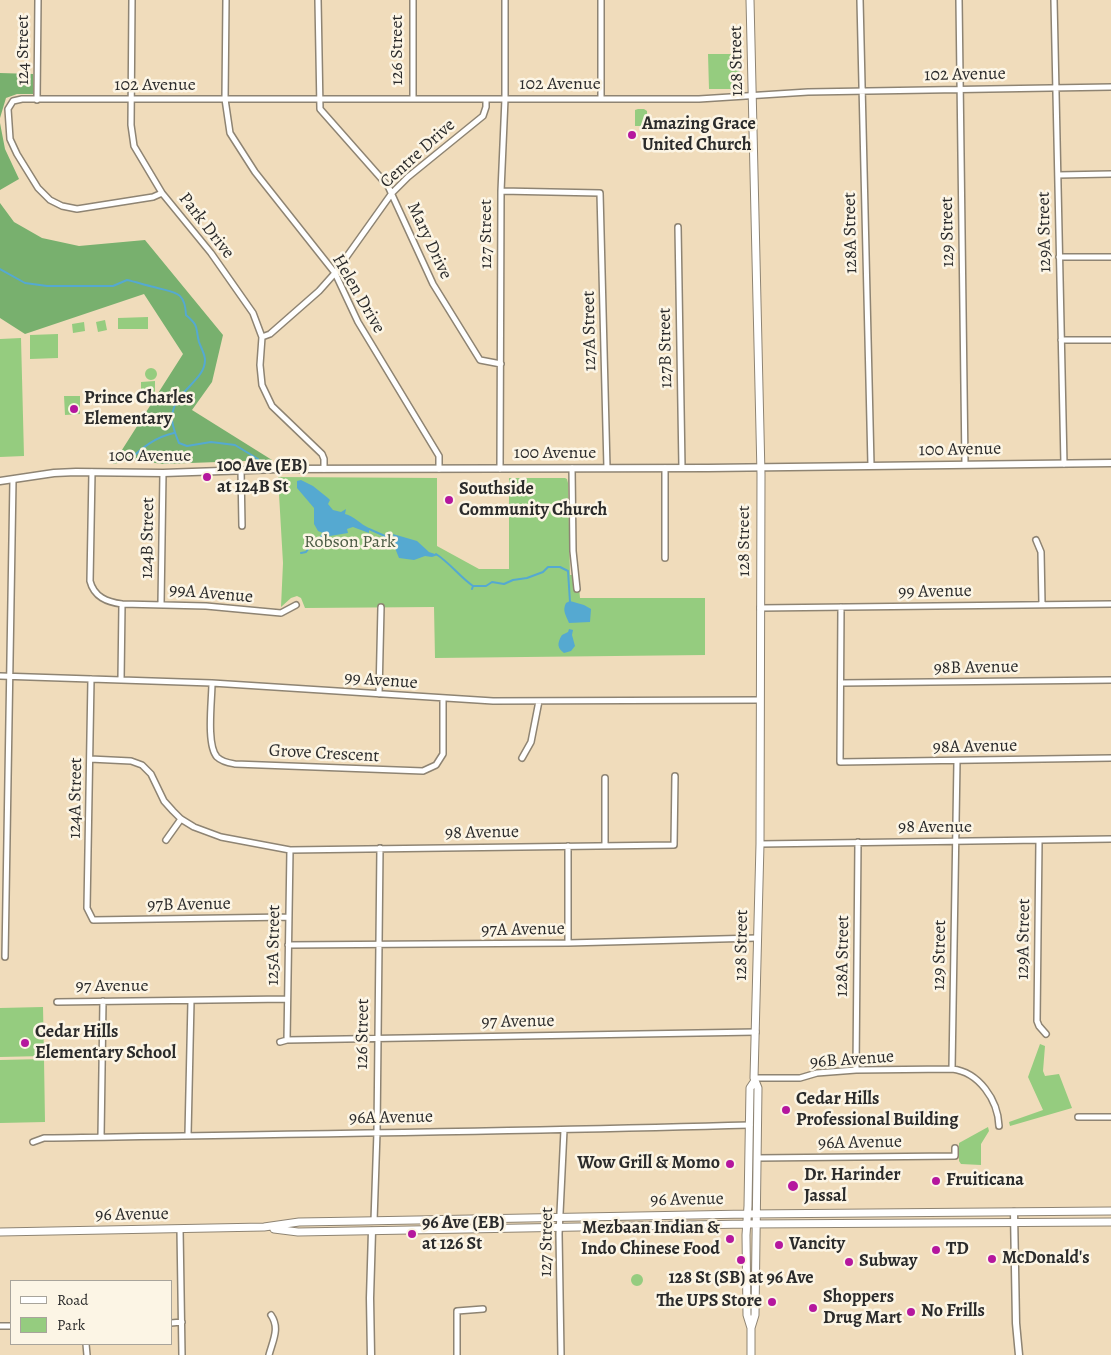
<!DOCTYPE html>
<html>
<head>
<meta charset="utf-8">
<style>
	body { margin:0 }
	#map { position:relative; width:1111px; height:1355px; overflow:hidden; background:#f0dcbb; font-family:Alegreya,serif }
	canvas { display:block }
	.legend { position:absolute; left:10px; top:1280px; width:162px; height:65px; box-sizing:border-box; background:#fcf5e5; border:1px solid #a8a49b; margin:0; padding:6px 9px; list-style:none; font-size:15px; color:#2b2b2b }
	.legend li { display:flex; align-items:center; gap:10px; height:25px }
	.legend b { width:25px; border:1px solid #a8a49b }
</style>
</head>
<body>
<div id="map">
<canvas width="1111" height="1355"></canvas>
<ul class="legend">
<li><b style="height:6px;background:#fff"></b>Road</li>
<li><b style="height:14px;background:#95cc7f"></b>Park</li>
</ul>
</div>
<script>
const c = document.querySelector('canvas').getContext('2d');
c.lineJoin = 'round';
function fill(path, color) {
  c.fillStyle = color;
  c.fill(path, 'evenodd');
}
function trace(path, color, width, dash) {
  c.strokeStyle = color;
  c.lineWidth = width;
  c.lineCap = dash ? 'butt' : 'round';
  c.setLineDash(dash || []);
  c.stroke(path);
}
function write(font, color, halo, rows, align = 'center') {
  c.font = font + ' Alegreya,serif';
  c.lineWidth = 5;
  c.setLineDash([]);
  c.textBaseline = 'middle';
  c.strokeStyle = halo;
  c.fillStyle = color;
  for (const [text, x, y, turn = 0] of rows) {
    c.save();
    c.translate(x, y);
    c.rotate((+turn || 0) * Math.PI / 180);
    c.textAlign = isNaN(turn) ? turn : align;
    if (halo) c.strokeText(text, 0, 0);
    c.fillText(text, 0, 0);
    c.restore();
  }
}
const green = new Path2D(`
	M708 54H739L740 89H709Z
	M638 109H644L647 111V126H635V110Z
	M148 317V329H118V318Z
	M105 320 107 330 98 332 96 322Z
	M84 322 85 331 73 333 72 324Z
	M58 334V358L30 359V335Z
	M21 338 24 456 0 457V339Z
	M145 374a6 6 0 1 1 12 0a6 6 0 1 1-12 0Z
	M155 381V392H141V382Z
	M64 396H80V414L65 415Z
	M278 477 437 478V546L479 569H509V478H565L567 479 568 483 570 575H578L580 598H705V655L435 658 434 607 305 608 301 598 297 596 291 598 281 607 283 563Z
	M43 1007 44 1056 0 1057V1008Z
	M1040 1044 1045 1046 1043 1071 1045 1076 1059 1074 1072 1108 1010 1126 1009 1122 1043 1110 1028 1077Z
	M44 1059 45 1122 0 1123V1060Z
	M988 1127 989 1131 981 1144V1165L961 1164 959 1161V1143Z
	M631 1280a6 6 0 1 1 12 0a6 6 0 1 1-12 0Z`);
const forest = new Path2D(`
	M0 73 33 74V94H17L6 98 0 118Z
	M0 123 5 149 19 179 0 190Z
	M0 203 14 222 42 238 79 246 145 240 223 335 212 382 192 410 272 460 163 464 132 460 113 464 183 354 144 294 25 334 0 318Z`);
const water = new Path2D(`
	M301 480 313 486 328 498 330 500 328 504 333 510 341 512 346 509 345 514C354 516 360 524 369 528V533L353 527 347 529 348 533 330 536 318 531 314 524V508L297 488V481Z
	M393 534 417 541 429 552 438 555 432 557 425 556 414 560 399 558 395 548Z
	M570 601 584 605 591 609 590 622 569 623C566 615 562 611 566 603Z
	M569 629 573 630 572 635 575 646 571 651 564 653C557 648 557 643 562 635L568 632Z`);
const stream = new Path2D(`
	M0 269 25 283 47 286H113L127 280C136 282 145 285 154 287 174 293 185 290 186 315 200 327 195 327 199 342 201 348 205 354 205 360 205 382 171 392 172 420 173 428 176 436 179 443L187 446 211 442 235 445 258 459
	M128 461C142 448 155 437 174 433
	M369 529 394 540
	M301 553 306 552 314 541 319 539 323 534
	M436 554C450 563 460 577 473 586
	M472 589 473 586H486L492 582 504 584 513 580 527 578 543 572 548 567H560L568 571 570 602`);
const minor = new Path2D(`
	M132 0 131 125 134 146 162 193
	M226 0 225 99 230 133 255 172 335 273 358 322 439 456V469
	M318 0 320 109 388 186 433 284 480 360 501 364
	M860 0 871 465
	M959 0 965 464
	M1054 0 1064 464
	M601 98V0
	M413 99V0
	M37 100 38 0
	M1058 175 1111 174
	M501 191 600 193 607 468
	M678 227 682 468
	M1059 257H1111
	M262 337 270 334 319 291 335 273 392 193 408 177 483 116 486 107V99
	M1061 340H1111
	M572 468 573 551 577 589
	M665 468V558
	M324 469V459L322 454 272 406 262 385 260 365 262 337 253 313 211 253 162 193 153 197 77 209 62 206 50 200 38 188 17 154 10 139 8 109 13 101 22 99H699L808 92 1111 87
	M500 469 501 191 505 99V0
	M241 470 242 526
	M92 472 90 581C94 597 107 602 122 604L121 680
	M1036 540 1041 552 1042 604
	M122 604 206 606 281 613 296 605
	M161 604 163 473
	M841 607 840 762 1111 758
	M760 608 1111 604
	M0 676 212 683 493 701 760 700
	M91 679 87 908 93 920 288 917
	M212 683C212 700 206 745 217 757 222 762 229 763 235 764L423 771 436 765 443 754V698
	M841 683 1111 680
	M379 694 381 607
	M522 758 531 742 539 701
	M90 759 131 761 142 765 151 774 164 801 173 811 181 819 194 827 221 837 290 850 674 845 675 776
	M957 761 952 1069C979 1072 998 1100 999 1126
	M605 778V845
	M166 840 181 819
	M1039 841 1037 1021 1039 1026 1046 1034
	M760 844 1111 839
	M568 943V846
	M288 945 568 943 757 938
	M5 957 13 480
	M57 1002 287 999
	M287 1040 290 850
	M280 1042 287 1040 756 1032
	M856 1070 858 842
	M754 1078H800L817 1073 856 1070 952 1069
	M1078 1117H1111
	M188 1135 191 1001
	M101 1137 103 1001
	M33 1142 44 1138C279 1134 515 1132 750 1125
	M757 1158 955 1156V1148
	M374 1221 377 1132 380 848
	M180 1229 182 1355
	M171 1323 182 1322
	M0 1326H11
	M86 1344 87 1355
	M269 1355C273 1340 280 1328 271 1315
	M457 1355V1311L483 1309
	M561 1355 559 1234 564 1130`);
const tertiary = new Path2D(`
	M0 481 54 473 76 472 163 473 279 469 708 468 1111 463
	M1014 1212 1016 1323 1019 1355
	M371 1355 370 1298 372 1231`);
const secondary = new Path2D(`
	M750 0 761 474 760 844 754 1078 758 1088 755 1315 751 1328V1355
	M274 1229 298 1232 747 1224 1111 1222
	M0 1232 264 1227 299 1222 361 1221 748 1214 1111 1211
	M751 1328 747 1315 746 1235 748 1206 750 1088 754 1082`);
const markers = [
	[632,135,5,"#b5179e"],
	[74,409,5,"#b5179e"],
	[207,477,5,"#b5179e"],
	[449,500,5,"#b5179e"],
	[25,1043,5,"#b5179e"],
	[786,1110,5,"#b5179e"],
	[730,1164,5,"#b5179e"],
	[936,1181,5,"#b5179e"],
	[793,1186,6,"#b5179e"],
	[412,1234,5,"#b5179e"],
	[730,1239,5,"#b5179e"],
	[779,1245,5,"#b5179e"],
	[936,1250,5,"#b5179e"],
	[992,1259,5,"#b5179e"],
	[741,1260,5,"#b5179e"],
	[849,1262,5,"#b5179e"],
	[772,1302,5,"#b5179e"],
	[813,1308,5,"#b5179e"],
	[911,1312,5,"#b5179e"]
];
const streetNames = [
	["124 Street",24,50,-90],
	["126 Street",398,50,-90],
	["128 Street",737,61,-91],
	["102 Avenue",965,75,-1],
	["102 Avenue",560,85],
	["102 Avenue",155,86],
	["Centre Drive",418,154,-42],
	["Park Drive",206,226,52],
	["129 Street",948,232,-91],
	["129A Street",1045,232,-91],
	["128A Street",851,233,-91],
	["127 Street",487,234,-90],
	["Mary Drive",429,241,65],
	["Helen Drive",358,294,60],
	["127A Street",590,331,-91],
	["127B Street",666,348,-91],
	["100 Avenue",960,450,-1],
	["100 Avenue",555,454],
	["100 Avenue",150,457],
	["124B Street",148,538,-89],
	["128 Street",745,541,-90],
	["99 Avenue",935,592,-1],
	["99A Avenue",211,594,5],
	["98B Avenue",976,668,-1],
	["99 Avenue",381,681,4],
	["98A Avenue",975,747,-1],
	["Grove Crescent",324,754,3],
	["124A Street",76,798,-89],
	["98 Avenue",935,828],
	["98 Avenue",482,833,-1],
	["97B Avenue",189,905,-1],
	["97A Avenue",523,930,-1],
	["129A Street",1024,939,-89],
	["125A Street",274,945,-89],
	["128 Street",742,945,-89],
	["129 Street",940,955,-89],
	["128A Street",843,956,-89],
	["97 Avenue",112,987],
	["97 Avenue",518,1022,-1],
	["126 Street",363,1034,-89],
	["96B Avenue",852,1060,-4],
	["96A Avenue",391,1118,-1],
	["96A Avenue",860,1143,-1],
	["96 Avenue",687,1200,-1],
	["96 Avenue",132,1215,-1],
	["127 Street",547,1242,-89]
];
const poiNames = [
	["Amazing Grace",642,125],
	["United Church",642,146],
	["Prince Charles",84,399],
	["Elementary",84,420],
	["100 Ave (EB)",217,467],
	["at 124B St",217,488],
	["Southside",459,490],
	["Community Church",459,511],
	["Cedar Hills",35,1033],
	["Elementary School",35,1054],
	["Cedar Hills",796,1100],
	["Professional Building",796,1121],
	["Wow Grill & Momo",720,1164,"right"],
	["Dr. Harinder",804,1176],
	["Jassal",804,1197],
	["Fruiticana",946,1181],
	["96 Ave (EB)",422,1224],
	["at 126 St",422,1245],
	["Mezbaan Indian &",720,1229,"right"],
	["Indo Chinese Food",720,1250,"right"],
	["Vancity",789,1245],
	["TD",946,1250],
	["McDonald's",1002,1259],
	["Subway",859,1262],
	["128 St (SB) at 96 Ave",741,1279,"center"],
	["Shoppers",823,1298],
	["Drug Mart",823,1319],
	["The UPS Store",762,1302,"right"],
	["No Frills",921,1312]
];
const parkNames = [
	["Robson Park",350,543]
];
fill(green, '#95cc7f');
fill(forest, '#78b06e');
fill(water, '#55a9d1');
trace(stream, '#55a9d1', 2);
trace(minor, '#8e8473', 8);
trace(tertiary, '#8e8473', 9);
trace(secondary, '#8e8473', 9);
trace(minor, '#fff', 5);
trace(tertiary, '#fff', 6);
trace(secondary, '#fff', 7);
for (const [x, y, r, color] of markers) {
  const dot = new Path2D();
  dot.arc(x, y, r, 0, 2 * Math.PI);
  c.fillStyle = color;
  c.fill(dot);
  trace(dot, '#fcf5e5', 2);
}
write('18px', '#2b2b2b', '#fcf5e5', streetNames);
write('bold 18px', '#2b2b2b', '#fcf5e5', poiNames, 'left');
write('18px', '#4b5b44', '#fcf5e5', parkNames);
</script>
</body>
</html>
